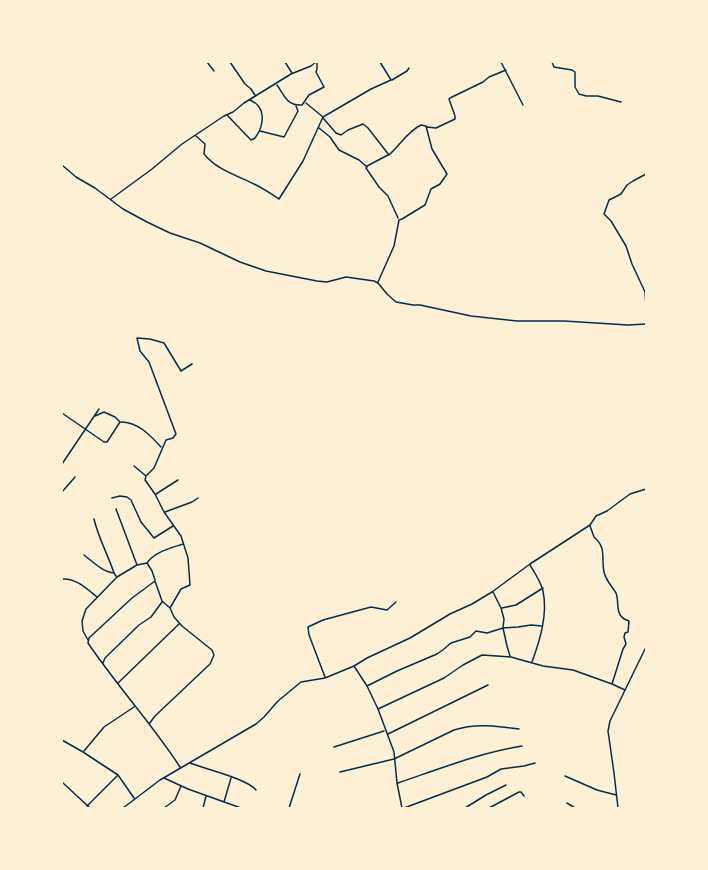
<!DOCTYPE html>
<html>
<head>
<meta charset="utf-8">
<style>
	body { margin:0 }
	#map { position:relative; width:708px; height:870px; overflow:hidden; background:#fdf0d5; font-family:Helvetica,sans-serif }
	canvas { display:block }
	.frame { position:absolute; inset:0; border:63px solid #fdf0d5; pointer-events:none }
</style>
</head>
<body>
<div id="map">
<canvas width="708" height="870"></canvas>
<div class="frame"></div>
</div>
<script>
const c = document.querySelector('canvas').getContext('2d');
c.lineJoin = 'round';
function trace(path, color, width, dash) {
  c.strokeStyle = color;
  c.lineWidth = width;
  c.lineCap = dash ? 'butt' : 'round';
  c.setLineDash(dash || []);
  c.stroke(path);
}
const minor = new Path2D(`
	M207 62 214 71
	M230 62 245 84 251 89 255 95
	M285 62 292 73
	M501 62 523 105
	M552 62 554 67 572 70 575 72V87L579 94 586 96H598L621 102
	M392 80 407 71 409 68
	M277 85C285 96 287 106 302 105L309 95 324 87 316 72 317 69V62
	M306 103 323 117
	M227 115 251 140 255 138C264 126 267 107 250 100
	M323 118 336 133 341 135 348 130 363 124 368 128 389 155C400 145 408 131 421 125L426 126 432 149 447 174 440 184 431 189 425 205 402 219 399 220 394 246 378 282
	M427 127 436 128 455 119V116L449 99 450 98 483 82 489 77 506 70
	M319 128 330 137 339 150 359 160 367 167
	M260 131 284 137 298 111 296 106
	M196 136 205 144 204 154C217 170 236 175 254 184 263 188 271 194 279 199L303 161 323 117 371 89 391 80 380 62
	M388 155 367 166 366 168 379 187 388 196 398 218
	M62 165 76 177 95 188 123 209 147 222 170 233 200 243 240 262 266 271 317 281 327 282 346 277 374 281 378 283 387 294 396 302 413 305H420L471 316 517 321H564L628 325 646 324
	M646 174 633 181 627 185 621 194 609 200 604 214 611 221 626 246 632 264 645 292 646 306
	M111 199 152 169 182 144 224 116 233 112 244 103 291 74 311 66 316 62
	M62 413 104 442H107L120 422 115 417 104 412 95 416
	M121 422C138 422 150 435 161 447
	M62 464 99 409
	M134 466 146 476 145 480 155 494 164 512 181 536 188 558 190 585 181 589 170 608
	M146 476 154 468 166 440 173 438 176 434 149 362 140 351 137 338 150 339 164 343 181 371 192 364
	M62 492 75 477
	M156 494 178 480
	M112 498 120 496 127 497 131 500 141 522 154 538 173 526
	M116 509 137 565
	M165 512 192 502 198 498
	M94 519C98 537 108 555 114 573
	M590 526 594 537C607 548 601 558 604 572 606 581 612 586 616 593 619 600 616 611 621 616 623 619 626 620 629 621L628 632 625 633 624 637 626 644 623 649 612 684 625 690
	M84 555C93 562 103 572 114 573L116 576
	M530 565C535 573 541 582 543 591 548 614 540 640 532 662
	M62 579C76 578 86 588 97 597
	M155 580 152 571 147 563C154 552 171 548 183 544
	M493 592 501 608 504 619 503 628 507 646 510 656
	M502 608 516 605 543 588
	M88 640 83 631 82 621 86 609 117 577 137 565 147 563
	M103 663 105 658 139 625 151 617 162 602
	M354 666 367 686 378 709 394 752 397 783 402 808
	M325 677 309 635 308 627 323 620 371 607 387 610 396 602
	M118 683 179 624
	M367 686 397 671 437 654 444 649 451 643 470 637 476 631 487 633 503 628 518 627 531 625 542 626
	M378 709 444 678 463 665 482 655 511 657 543 666 573 670 612 684
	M149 724 155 716 210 664 214 655 212 650 182 626 174 617 170 608 162 601 155 581 132 598 89 638 88 643C117 686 152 724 180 767
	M388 734 488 685
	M62 740 83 752 118 775 134 798
	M334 747 384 731
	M84 751 104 727 134 707
	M190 763C205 769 248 779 256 790
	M340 772 394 759 454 730C475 723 497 726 519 729
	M565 776 597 790 616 795
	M164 778 188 789 241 808
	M62 782 90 808
	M398 783C439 769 479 753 522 746
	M224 802 231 778
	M567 803 575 808
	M87 806 118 775
	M123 808 160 780 256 724 264 717 278 701 301 682 325 678 354 666 367 658 410 638 450 614 472 604 492 592 530 564 590 525 596 516 607 511 630 494 646 489
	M164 808 175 800 181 786
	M203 808 206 796
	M289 808 300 774
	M404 808 487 777 501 769 524 766 535 763
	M465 808 486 795 506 785
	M489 808 519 792H521L524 796
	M618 808 614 773 608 731 610 721 646 647`);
trace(minor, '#003049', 1.5);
</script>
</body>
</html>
